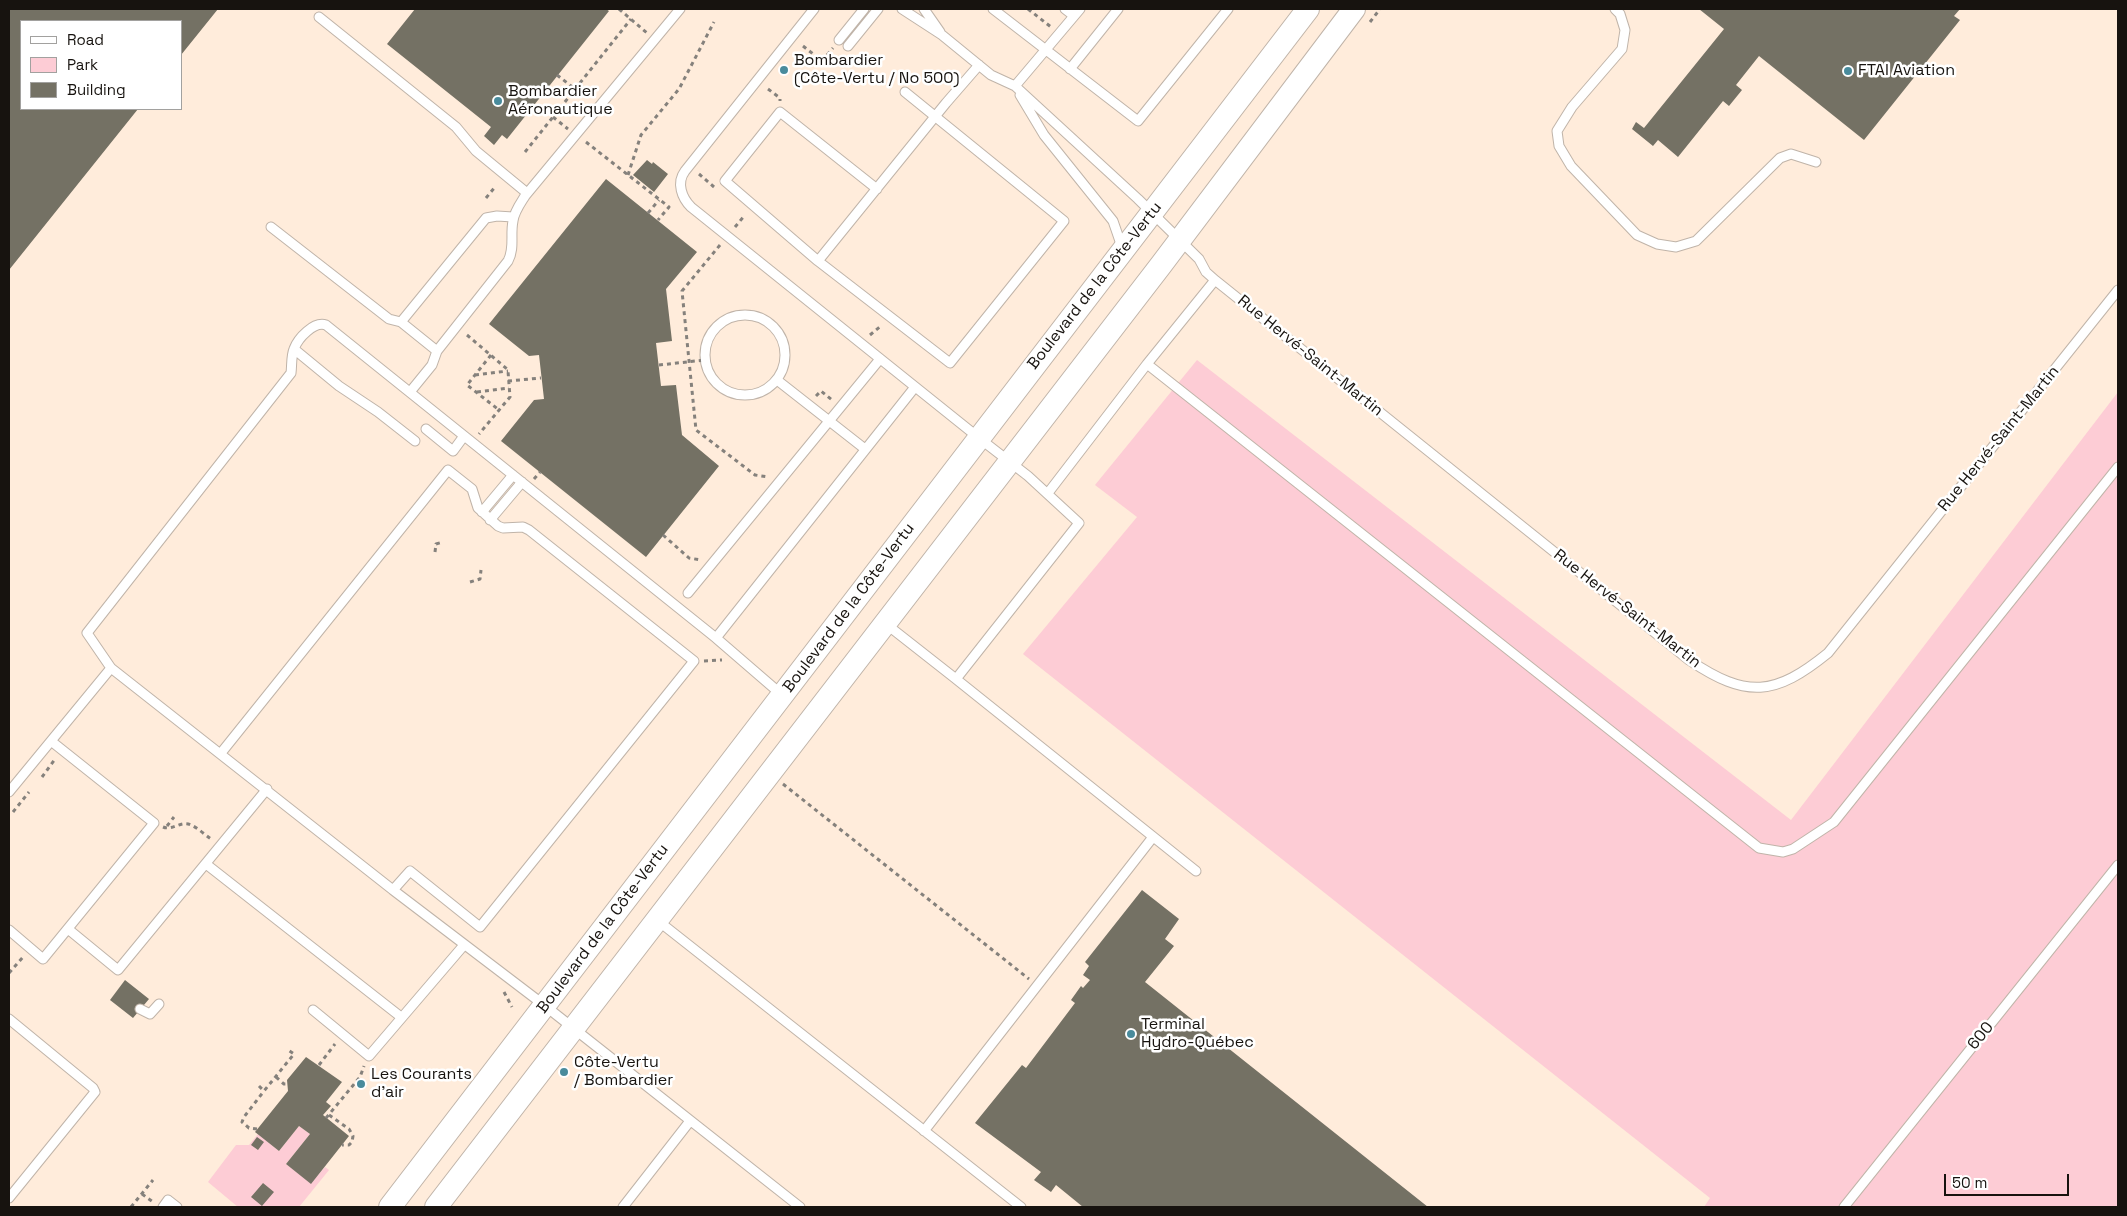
<!DOCTYPE html>
<html>
<head>
<meta charset="utf-8">
<style>
	body { margin:0 }
	#map { position:relative; width:2127px; height:1216px; overflow:hidden; background:#fffaf5; font-family:"Space Grotesk",sans-serif }
	canvas { display:block }
	.frame { position:absolute; inset:0; border:10px solid #17130f; pointer-events:none }
	.legend { position:absolute; left:20px; top:20px; width:162px; height:90px; box-sizing:border-box; background:#fff; border:1px solid #a2a19f; margin:0; padding:6px 9px; list-style:none; font-size:15px; color:#17130f }
	.legend li { display:flex; align-items:center; gap:10px; height:25px }
	.legend b { width:25px; border:1px solid #a2a19f }
	.scale { position:absolute; left:1944px; top:1174px; width:125px; height:22px; box-sizing:border-box; border:2px solid #17130f; border-top:0; padding-left:6px; font-size:15px; line-height:18px; white-space:nowrap; color:#17130f; -webkit-text-stroke:4px #fff; paint-order:stroke }
</style>
</head>
<body>
<div id="map">
<canvas width="2127" height="1216"></canvas>
<div class="frame"></div>
<ul class="legend">
<li><b style="height:6px;background:#fff"></b>Road</li>
<li><b style="height:14px;background:#fdccd5"></b>Park</li>
<li><b style="height:14px;background:#747164"></b>Building</li>
</ul>
<div class="scale">50 m</div>
</div>
<script>
const c = document.querySelector('canvas').getContext('2d');
c.lineJoin = 'round';
function fill(path, color) {
  c.fillStyle = color;
  c.fill(path, 'evenodd');
}
function trace(path, color, width, dash) {
  c.strokeStyle = color;
  c.lineWidth = width;
  c.lineCap = dash ? 'butt' : 'round';
  c.setLineDash(dash || []);
  c.stroke(path);
}
function write(font, color, halo, rows, align = 'center') {
  c.font = font + ' "Space Grotesk",sans-serif';
  c.lineWidth = 5;
  c.setLineDash([]);
  c.textBaseline = 'middle';
  c.strokeStyle = halo;
  c.fillStyle = color;
  for (const [text, x, y, turn = 0] of rows) {
    c.save();
    c.translate(x, y);
    c.rotate((+turn || 0) * Math.PI / 180);
    c.textAlign = isNaN(turn) ? turn : align;
    if (halo) c.strokeText(text, 0, 0);
    c.fillText(text, 0, 0);
    c.restore();
  }
}
const built = new Path2D(`
	M9 9H2118V1207H9ZM21 21H181V109H21Z`);
const green = new Path2D(`
	M1197 360 1791 820 2118 392V1207H1704L1710 1198 1023 654 1137 517 1095 485Z
	M299 1126 310 1134 286 1164 311 1183 325 1167 329 1170 299 1207H238L208 1182 236 1145H249L258 1134 279 1151Z`);
const building = new Path2D(`
	M11 9H218L181 55V21H21V109H138L9 270V11Z
	M415 9H606L609 11 507 139 502 135 494 145 484 136 491 127 387 44Z
	M1699 9H1960L1954 16 1960 20 1864 140 1759 56 1736 85 1742 90 1729 106 1723 101 1678 157 1658 140 1653 146 1632 129 1636 122 1644 128 1724 29Z
	M647 160 652 164 653 162 668 174 654 192 633 175Z
	M606 179 697 252 666 289 672 341 656 343 661 386 676 385 682 435 719 466 646 557 501 441 534 400 544 399 539 355 529 356 489 324Z
	M1142 890 1179 919 1165 939 1174 946 1145 982 1428 1207H1083L1056 1185 1051 1192 1034 1180 1041 1172 975 1123 1022 1065 1026 1068 1075 1003 1071 1000 1081 986 1083 988 1090 980 1083 975 1089 966 1085 962Z
	M125 980 149 999 133 1018 110 1000Z
	M306 1057 342 1082 326 1102 331 1106 323 1115 349 1136 311 1184 286 1164 310 1134 299 1126 279 1151 255 1132 288 1091 287 1080Z
	M257 1137 264 1142 258 1150 251 1145Z
	M263 1183 274 1192 262 1206 251 1197Z`);
const path = new Path2D(`
	M619 9 647 33
	M1028 9 1051 27
	M1370 22 1380 9
	M803 46 822 61 820 66
	M822 61 833 48
	M557 75 575 89
	M768 89 780 98V101
	M553 117 568 129
	M586 142 669 207 658 220
	M525 152 631 19
	M699 174 714 187
	M628 175 641 135 679 89 714 22
	M486 198 495 187
	M648 213 659 200
	M735 227 745 215
	M720 245 682 291 696 430 755 475 768 477
	M467 335 507 369 508 371 510 397 479 434
	M870 335 882 325
	M491 355 467 385 499 410
	M659 365 705 360
	M475 375 508 371
	M508 381 541 378
	M477 392 509 388
	M816 396 821 391 832 400
	M534 479 540 472
	M663 535 689 558 701 560
	M435 552 436 544 443 542
	M470 582 480 579 481 570
	M704 661 722 660
	M42 777 55 759
	M783 784 1029 979
	M13 812 29 792
	M167 826 174 817
	M163 827C173 831 181 820 191 825 198 828 205 835 211 839
	M9 973 23 957
	M504 992 512 1007
	M319 1065 335 1044
	M276 1077 284 1084H288
	M259 1086 264 1091 294 1054 288 1050
	M329 1115 349 1129 353 1136 352 1142 349 1145H342
	M326 1118 360 1077 364 1066
	M257 1129 249 1128 242 1122 244 1117 264 1091
	M142 1194 153 1202
	M131 1207 153 1180`);
const service = new Path2D(`
	M814 9 685 171C676 183 682 198 691 207L979 438 1028 476 1079 523 956 679 1196 871
	M902 9 942 35 991 75 1015 86 1138 199 1199 259 1206 272 1215 280 1689 660C1747 699 1775 696 1828 653L2118 290
	M924 9 940 32
	M993 9 1138 121 1228 9
	M1065 9 1074 16
	M1615 9 1620 14 1625 30 1622 49 1572 107 1557 131 1559 146 1571 166 1637 235 1657 244 1676 247 1696 241 1780 158 1791 154 1816 162
	M319 17 456 127 476 151 527 193
	M839 40 864 9
	M848 46 878 9
	M1070 69 1118 9
	M1015 86 1080 9
	M1020 95 1044 135 1113 221 1122 247
	M877 189 780 112 725 181 818 261 950 363 1064 221 905 92
	M271 227 389 319 401 322
	M818 261 946 103 979 65
	M705 355a40 40 0 1 1 80 0a40 40 0 1 1-80 0Z
	M294 349 339 386 378 412 415 441
	M437 351 401 322 486 218 497 216 513 217
	M1147 364 1759 848 1783 852 1793 849 1834 822 2118 467
	M777 380 865 449
	M410 392 432 365 437 351 508 261C515 248 510 235 513 221 514 212 520 204 525 196L680 9
	M426 429 453 451 464 436
	M1048 493 1147 364 1215 280
	M482 512 513 475
	M490 520 522 482
	M688 593 880 359
	M886 624 956 679
	M716 638 915 387
	M111 668 87 633 291 373C292 366 291 356 294 349 298 338 314 321 326 325L716 638 782 695
	M9 792 111 668 393 890 410 871 480 927 694 661 529 530 523 527 503 528 498 526 478 508 472 489 448 470 221 753
	M206 864 401 1017
	M393 890 544 1005 800 1207
	M657 920 1021 1207
	M68 929 118 970 267 789
	M9 930 43 959 154 823 51 741
	M140 1009 150 1014 159 1004
	M313 1010 369 1056 464 945
	M9 1019 93 1088 95 1092 9 1198
	M924 1131 1153 837
	M163 1207 168 1200 177 1207
	M623 1207 690 1121
	M1844 1207 2118 865`);
const tertiary = new Path2D(`
	M390 1207 1308 9
	M436 1207 1161 265 1354 9`);
const markers = [
	[784,70,5,"#498b9c"],
	[1848,71,5,"#498b9c"],
	[498,101,5,"#498b9c"],
	[1131,1034,5,"#498b9c"],
	[564,1072,5,"#498b9c"],
	[361,1084,5,"#498b9c"]
];
const poiNames = [
	["Bombardier",794,61],
	["(Côte-Vertu / No 500)",794,79],
	["FTAI Aviation",1858,71],
	["Bombardier",508,92],
	["Aéronautique",508,110],
	["Terminal",1141,1025],
	["Hydro-Québec",1141,1043],
	["Côte-Vertu",574,1063],
	["/ Bombardier",574,1081],
	["Les Courants",371,1075],
	["d'air",371,1093]
];
const streetNames = [
	["Boulevard de la Côte-Vertu",1095,286,-52],
	["Rue Hervé-Saint-Martin",1310,356,39],
	["Rue Hervé-Saint-Martin",1999,439,-51],
	["Boulevard de la Côte-Vertu",849,608,-53],
	["Rue Hervé-Saint-Martin",1627,609,38],
	["Boulevard de la Côte-Vertu",603,929,-53],
	["600",1981,1036,-51]
];
fill(built, '#ffecdb');
fill(green, '#fdccd5');
fill(building, '#747164');
trace(service, '#c0b4a9', 11);
trace(tertiary, '#c0b4a9', 24);
trace(path, '#85817c', 3, [4, 4]);
trace(service, '#fff', 9);
trace(tertiary, '#fff', 22);
for (const [x, y, r, color] of markers) {
  const dot = new Path2D();
  dot.arc(x, y, r, 0, 2 * Math.PI);
  c.fillStyle = color;
  c.fill(dot);
  trace(dot, '#fff', 2);
}
write('16px', '#17130f', '#fff', poiNames, 'left');
write('16px', '#17130f', '#fff', streetNames);
</script>
</body>
</html>
